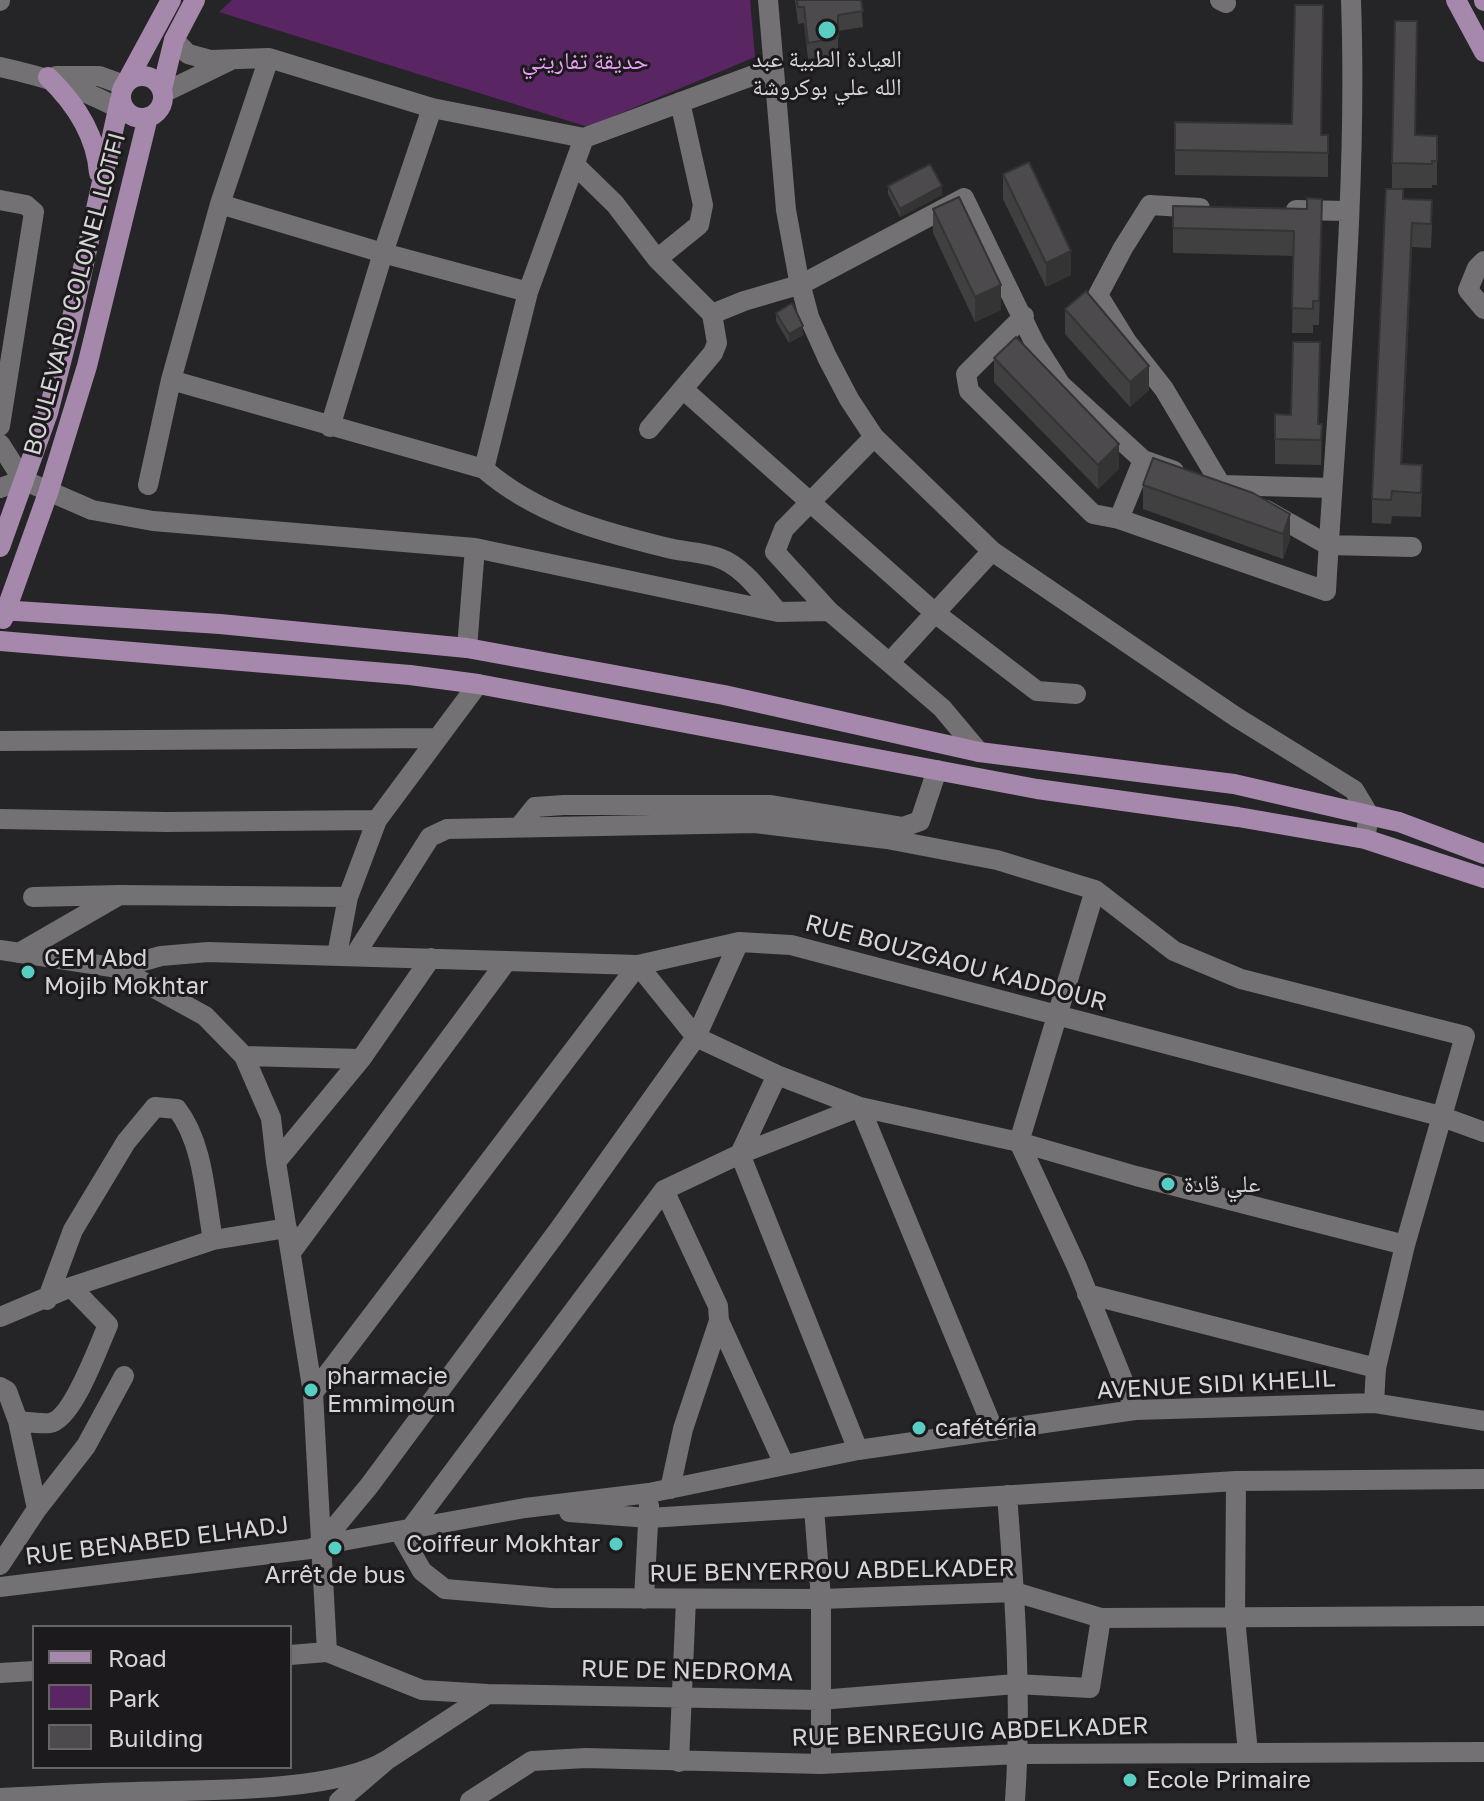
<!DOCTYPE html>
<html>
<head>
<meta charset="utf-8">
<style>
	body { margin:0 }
	#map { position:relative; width:1484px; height:1801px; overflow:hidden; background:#252426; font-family:"Golos Text",sans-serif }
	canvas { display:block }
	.legend { position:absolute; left:32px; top:1625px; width:260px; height:144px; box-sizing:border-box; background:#1c1a1c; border:2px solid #666566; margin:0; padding:10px 14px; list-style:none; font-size:24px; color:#d6d5d6 }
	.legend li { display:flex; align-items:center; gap:16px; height:40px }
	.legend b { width:40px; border:2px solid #666566 }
</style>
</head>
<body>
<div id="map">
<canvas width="1484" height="1801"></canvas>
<ul class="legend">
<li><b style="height:10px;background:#a788ad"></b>Road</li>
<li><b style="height:22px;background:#592663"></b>Park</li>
<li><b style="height:22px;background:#4c4a4c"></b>Building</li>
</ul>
</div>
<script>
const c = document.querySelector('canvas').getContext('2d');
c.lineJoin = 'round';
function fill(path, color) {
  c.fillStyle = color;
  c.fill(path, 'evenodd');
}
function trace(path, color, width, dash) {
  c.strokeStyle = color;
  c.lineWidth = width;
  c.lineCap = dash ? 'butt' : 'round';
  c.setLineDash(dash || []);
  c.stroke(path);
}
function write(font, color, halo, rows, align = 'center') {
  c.font = font + ' "Golos Text","Noto Naskh Arabic",sans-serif';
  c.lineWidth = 6;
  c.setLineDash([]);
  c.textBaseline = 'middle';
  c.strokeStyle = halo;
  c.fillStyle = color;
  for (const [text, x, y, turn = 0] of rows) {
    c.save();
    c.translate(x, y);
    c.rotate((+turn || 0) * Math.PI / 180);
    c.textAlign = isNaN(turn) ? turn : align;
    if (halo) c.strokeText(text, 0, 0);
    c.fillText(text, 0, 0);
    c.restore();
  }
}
const green = new Path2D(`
	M232 0H750L755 57 588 127 219 12Z`);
const minor = new Path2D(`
	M768 0 786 210 798 275 809 317 827 357 849 399 874 437 992 551 1236 717 1354 790 1369 815 1365 839
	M1220 0 1226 3
	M0 1V0
	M174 40 188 54 210 60 269 58 432 108 584 138 773 68
	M0 67C46 77 87 90 129 114
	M56 76H99L124 85
	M163 93 229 61
	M575 165 615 204 657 259 712 314 717 343 713 353 649 429
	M0 200 26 205 34 212 0 426
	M220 204 383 253 528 292
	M1200 208 1150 205 1123 248 1098 295 1127 342 1164 389 1221 485 1332 488
	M1296 210 1348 211
	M657 259 699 225 703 205 680 102
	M1484 261 1477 268 1468 290 1484 309
	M712 314 744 301 802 284 964 198 1035 344 1061 385 1143 460 1174 471
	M1024 316 966 374 969 391 1093 514 1119 519 1326 591C1337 395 1358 195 1351 0
	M171 380 484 469C536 514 599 531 664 547 682 552 702 552 719 558 744 567 761 593 778 612
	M684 390 935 613 1037 691 1076 694
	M330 427 383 253 432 108
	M874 437 784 529 775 552 829 611 942 708 979 752
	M0 444 23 480 92 510 153 521 475 548 778 612 829 611
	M484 469 528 292 584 138
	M148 485 171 380 220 204 269 58
	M0 488 23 480
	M1266 510 1328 545 1412 547
	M1119 519 1143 460
	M467 648 475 548
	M890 662 992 551
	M0 741 436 738
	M0 819 166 822 377 820
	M519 827 535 807 564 805H771L903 827 920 821 937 770
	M1095 890 1019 1142 1077 1267 1135 1410
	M33 897 119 895 348 897
	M0 950 118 968 205 1016 244 1056 271 1118 276 1162 313 1393 327 1652 422 1690 488 1694 820 1700 1016 1684 1090 1688 1101 1618
	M19 953 116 897
	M337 955 348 897 377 820 478 684
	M355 955 430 837 447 829 755 823 887 839 997 860 1095 890 1174 951 1241 979 1465 1036 1405 1245 1376 1368 1374 1403
	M118 968 161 956 208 952 638 965 739 942 791 945 1440 1116 1484 1132
	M244 1056 361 1059
	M777 1075 740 1154 858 1450
	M276 1162 361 1059 431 958
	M664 1190 718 1306 719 1321 683 1429 670 1489
	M292 1251 506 962
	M1087 1294 1376 1368
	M47 1300 73 1230 126 1142 155 1107 177 1109C204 1144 205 1197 213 1240
	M0 1317 71 1287 213 1240 287 1228
	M719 1321 784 1464
	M0 1387 7 1391 18 1421 37 1509 0 1565
	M313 1393 638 965 696 1037 777 1075 860 1107 1019 1142 1136 1176 1405 1245
	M18 1421C28 1422 40 1424 50 1423 73 1419 98 1347 108 1325L71 1287
	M1236 1481 1235 1618 1248 1753
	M1007 1495C1015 1597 1022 1700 1015 1801
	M814 1508 821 1599V1764
	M37 1509 86 1446 124 1376
	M569 1512 649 1518 1236 1481 1484 1479
	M411 1528 664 1190 740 1154 860 1107 994 1431
	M399 1531 422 1571 445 1589 552 1598 821 1599 1015 1592 1101 1618 1484 1616
	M320 1545 369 1486 560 1228 696 1037 739 942
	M0 1587 310 1549 320 1545 525 1508 649 1493 858 1450 1135 1410 1374 1403 1484 1421
	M644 1599 649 1505
	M290 1655 327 1652
	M0 1673 34 1671
	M679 1762 686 1599
	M0 1798C45 1796 90 1793 134 1792 198 1790 335 1793 387 1760
	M339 1801 387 1760 488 1694
	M470 1801 532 1761 586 1758 821 1764 1018 1754 1484 1752`);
const major = new Path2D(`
	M1456 0 1484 52
	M1484 0V1
	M121 97a21 21 0 1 1 42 0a21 21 0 1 1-42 0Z
	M48 77C75 103 96 134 99 173
	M126 83 171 0
	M162 89 174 40 195 0
	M0 547 48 413 70 327 120 100
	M0 610 220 624 467 648 724 695 979 752 1234 784 1399 822 1484 854
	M3 619 48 493 87 366 148 117
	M0 641 410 675 478 684 1037 789 1238 817 1365 839 1484 878`);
const wall = new Path2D(`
	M795 0H861L863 27 838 31V55L808 59 804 23 798 24Z
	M1175 122 1328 135V177L1175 175Z
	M1415 135 1437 136V185H1432V188H1392V163Z
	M1003 174 1071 275 1046 287 1003 199Z
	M888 186 942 195 900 217 888 194Z
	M1403 199 1432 225 1431 248 1412 247 1402 464 1422 489 1421 517 1392 516 1391 524 1372 523V499Z
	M1173 206 1322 223 1319 325H1313V333H1292L1294 256 1173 253Z
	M933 209 1001 310 975 322 933 233Z
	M1065 309 1149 390 1130 407 1065 334Z
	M776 313 803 335 789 343 776 321Z
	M994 358 1119 469 1098 489 994 382Z
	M1320 367 1318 424H1322L1321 465 1275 464V414L1291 415Z
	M1153 458 1290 539 1283 559 1143 509V485Z`);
const shadedWall = new Path2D(`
	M942 186V195L900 217V209Z
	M1412 223V247L1401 488V464Z
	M1071 251V275L1046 287V263Z
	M1001 285V310L975 322V297Z
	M803 326V335L789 343V334Z
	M1149 366V390L1130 407V382Z
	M1119 444V469L1098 489V465Z
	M1290 514V539L1283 559V534Z`);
const building = new Path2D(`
	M797 0H861L863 11 838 15V38L808 43 804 7H798Z
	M1295 5H1323L1321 135H1328V153L1175 150V122L1292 124Z
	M1395 21H1417L1415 135 1437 136V161H1432V164L1392 163Z
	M1029 162 1071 251 1046 263 1003 174Z
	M930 164 942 186 900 209 888 186Z
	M1386 189H1403V199L1432 200 1431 224 1412 223 1401 464 1422 465 1421 493 1392 491 1391 500 1372 499Z
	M959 197 1001 285 975 297 933 209Z
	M1307 198 1322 199 1319 301H1313V309L1292 308 1294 231 1173 228V206L1307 209Z
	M1086 291 1149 366 1130 382 1065 309Z
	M792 303 803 326 789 334 776 313Z
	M1016 337 1119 444 1098 465 994 358Z
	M1293 342H1320L1318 424H1322L1321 440 1275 439V414L1291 415Z
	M1153 458 1253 493 1290 514 1283 534 1143 485Z`);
const markers = [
	[827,30,10,"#57cec1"],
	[28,972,8,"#57cec1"],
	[1168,1184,8,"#57cec1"],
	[311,1390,8,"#57cec1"],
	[919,1428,8,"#57cec1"],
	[616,1544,8,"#57cec1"],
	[335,1548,8,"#57cec1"],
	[1130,1780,8,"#57cec1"]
];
const poiNames = [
	["العيادة الطبية عبد",827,59,"center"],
	["الله علي بوكروشة",827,87,"center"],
	["CEM Abd",44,958],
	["Mojib Mokhtar",44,986],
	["علي قادة",1184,1184],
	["pharmacie",327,1376],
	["Emmimoun",327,1404],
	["cafétéria",935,1428],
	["Coiffeur Mokhtar",600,1544,"right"],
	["Arrêt de bus",335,1575,"center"],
	["Ecole Primaire",1146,1780]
];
const parkNames = [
	["حديقة تفاريتي",585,61]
];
const streetNames = [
	["BOULEVARD COLONEL LOTFI",75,294,-75],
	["RUE BOUZGAOU KADDOUR",956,963,15],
	["AVENUE SIDI KHELIL",1216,1385,-3],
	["RUE BENABED ELHADJ",157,1541,-7],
	["RUE BENYERROU ABDELKADER",832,1571,-1],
	["RUE DE NEDROMA",687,1671,1],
	["RUE BENREGUIG ABDELKADER",970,1732,-2]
];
fill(green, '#592663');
trace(minor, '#737173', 20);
trace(major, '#a788ad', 20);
fill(wall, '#414041');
fill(shadedWall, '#353435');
fill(building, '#4c4a4c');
trace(building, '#353435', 2);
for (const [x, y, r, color] of markers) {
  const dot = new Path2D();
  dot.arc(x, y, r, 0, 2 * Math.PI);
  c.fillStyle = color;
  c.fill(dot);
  trace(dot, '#1c1a1c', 3);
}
write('24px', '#d6d5d6', '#1c1a1c', poiNames, 'left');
write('24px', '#eb9dfa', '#1c1a1c', parkNames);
write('24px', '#d6d5d6', '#1c1a1c', streetNames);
</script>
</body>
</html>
